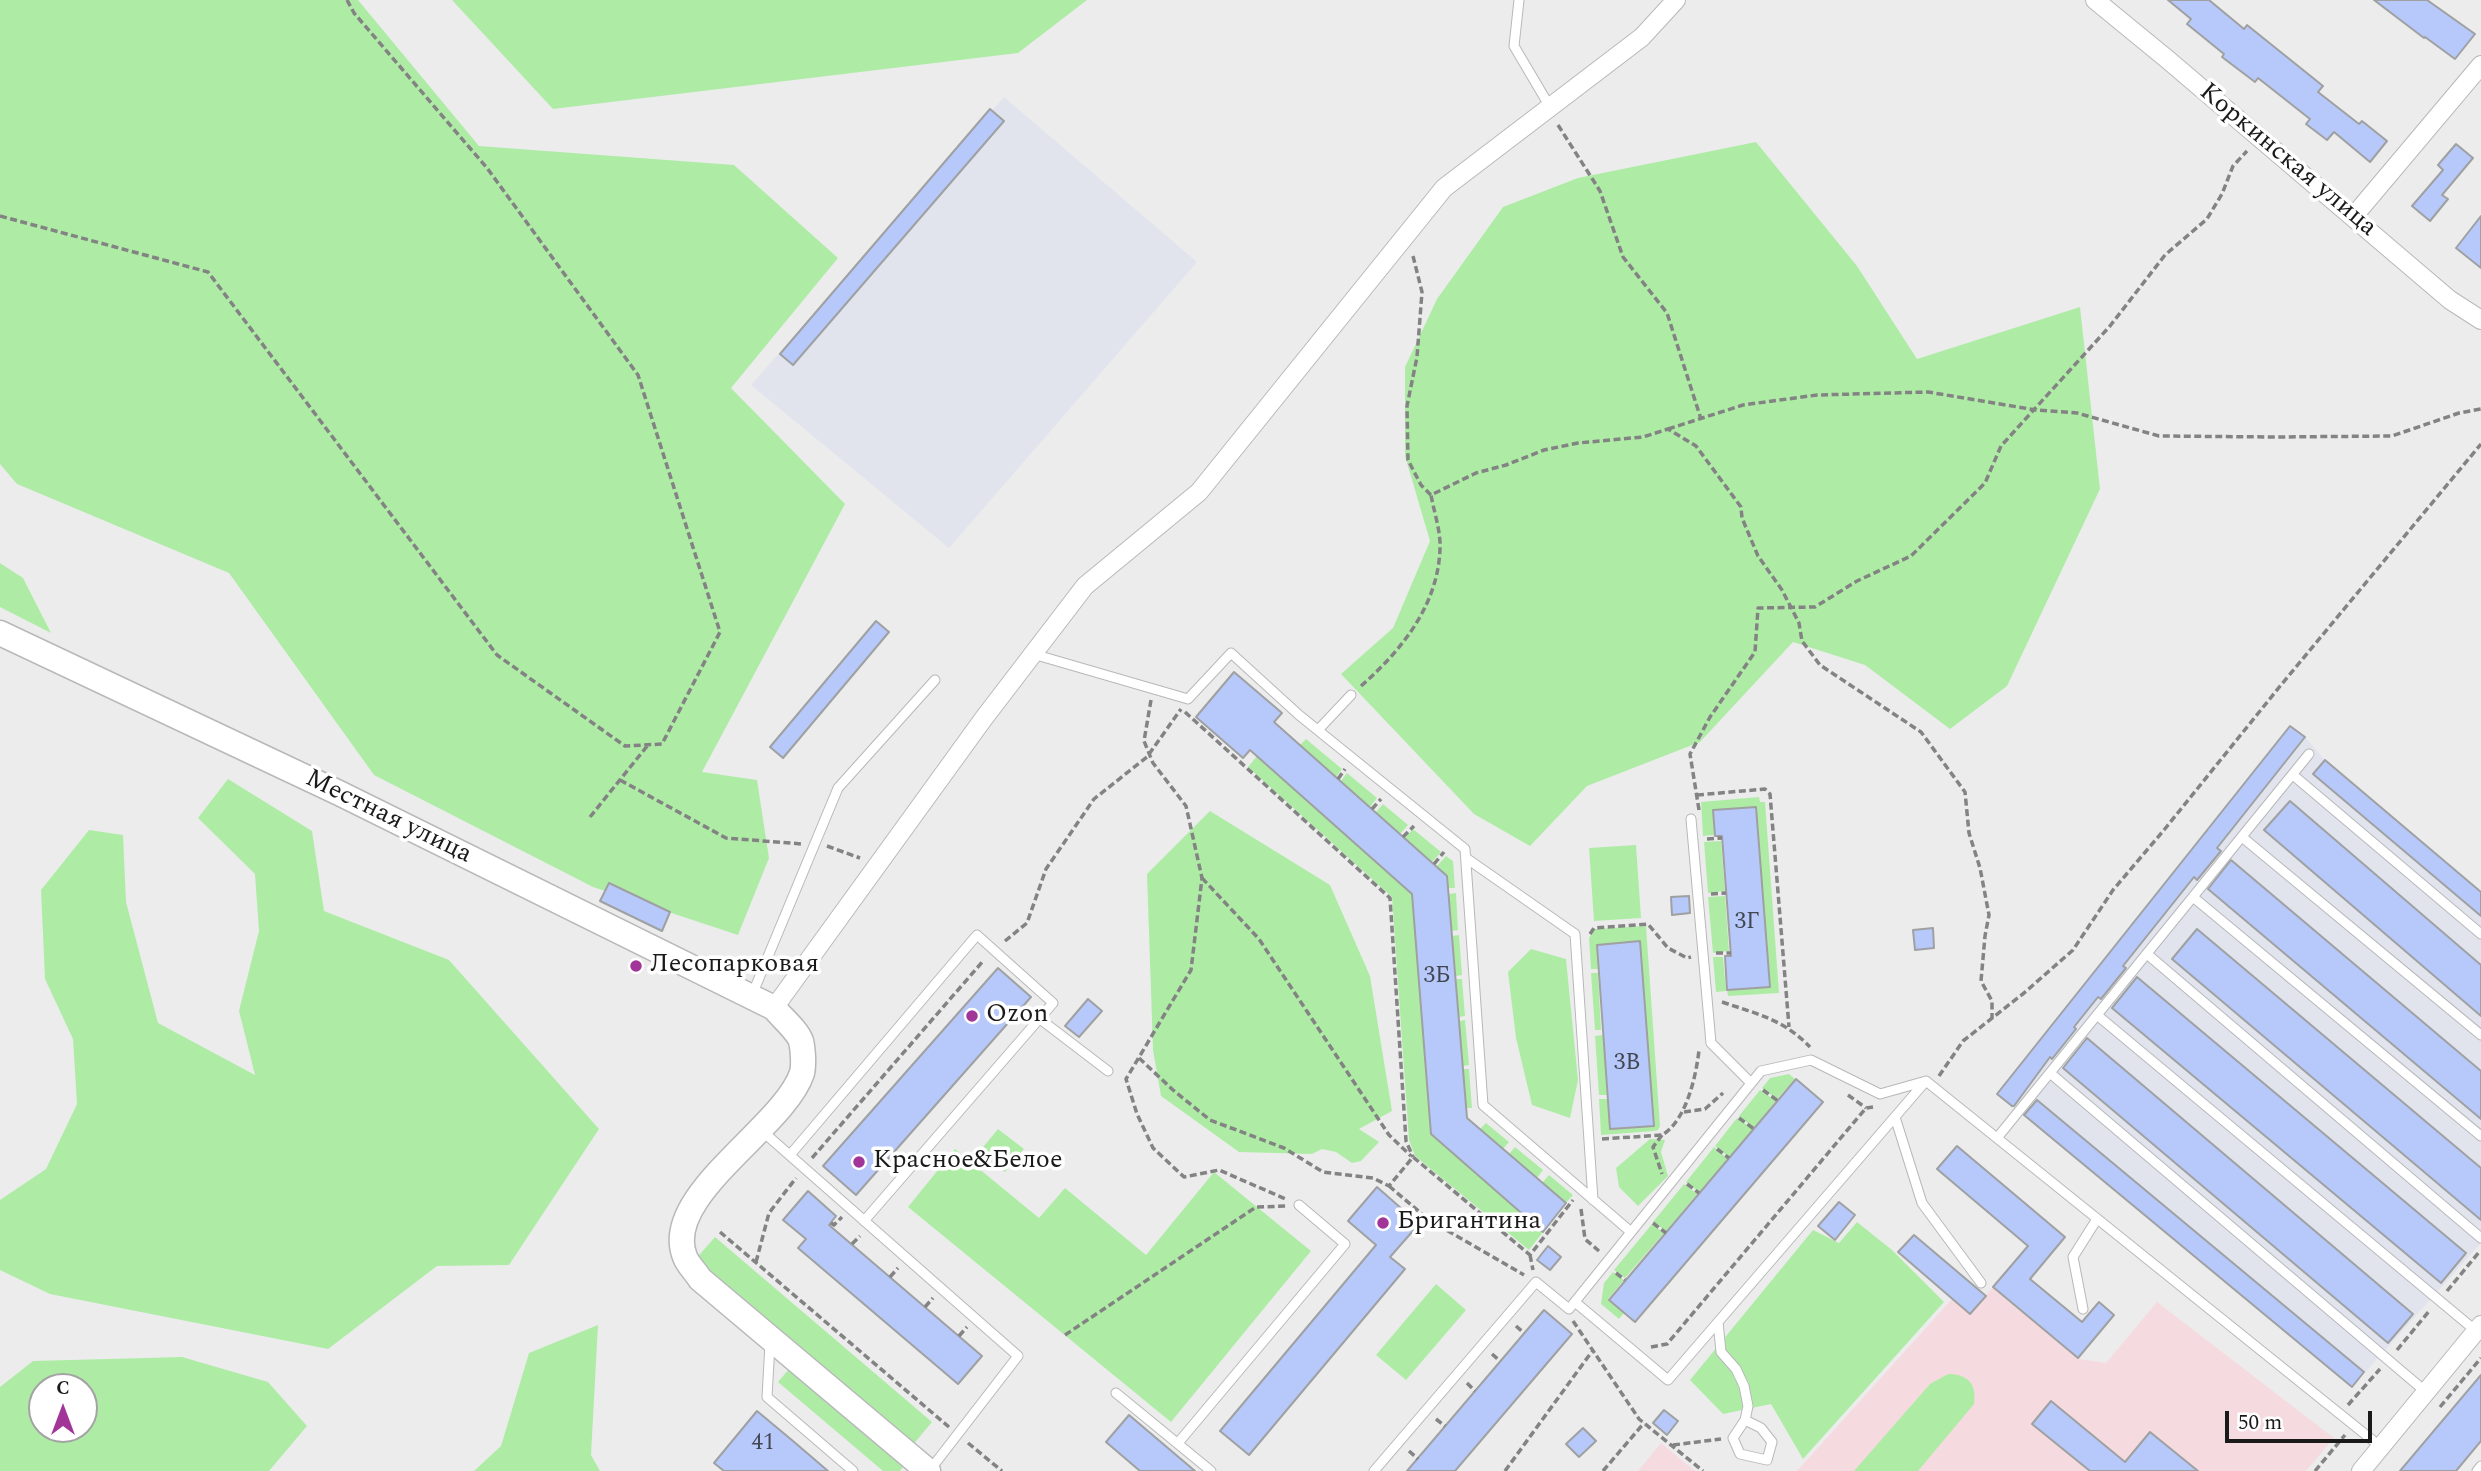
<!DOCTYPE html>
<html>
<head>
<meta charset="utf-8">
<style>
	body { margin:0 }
	#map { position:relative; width:2481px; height:1471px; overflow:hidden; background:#ececed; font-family:Spectral,serif }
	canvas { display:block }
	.north { position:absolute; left:28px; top:1373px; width:70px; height:70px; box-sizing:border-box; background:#fff; border:2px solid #a3a3a3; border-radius:50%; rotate:0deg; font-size:19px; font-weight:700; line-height:28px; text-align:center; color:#1a1a1a }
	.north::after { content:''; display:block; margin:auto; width:24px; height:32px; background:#a13698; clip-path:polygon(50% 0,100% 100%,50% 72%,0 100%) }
	.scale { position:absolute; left:2225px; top:1411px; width:147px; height:32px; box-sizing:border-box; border:4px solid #1a1a1a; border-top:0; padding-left:9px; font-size:21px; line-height:24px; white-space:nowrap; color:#1a1a1a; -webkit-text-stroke:5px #fff; paint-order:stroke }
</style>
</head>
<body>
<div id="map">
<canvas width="2481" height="1471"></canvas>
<div class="north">С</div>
<div class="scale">50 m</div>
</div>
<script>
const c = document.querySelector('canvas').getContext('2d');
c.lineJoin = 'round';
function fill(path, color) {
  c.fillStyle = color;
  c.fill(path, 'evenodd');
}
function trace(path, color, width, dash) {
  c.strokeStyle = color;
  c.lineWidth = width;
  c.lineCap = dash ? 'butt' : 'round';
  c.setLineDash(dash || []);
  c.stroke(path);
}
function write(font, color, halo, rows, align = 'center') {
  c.font = font + ' Spectral,serif';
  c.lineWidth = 7;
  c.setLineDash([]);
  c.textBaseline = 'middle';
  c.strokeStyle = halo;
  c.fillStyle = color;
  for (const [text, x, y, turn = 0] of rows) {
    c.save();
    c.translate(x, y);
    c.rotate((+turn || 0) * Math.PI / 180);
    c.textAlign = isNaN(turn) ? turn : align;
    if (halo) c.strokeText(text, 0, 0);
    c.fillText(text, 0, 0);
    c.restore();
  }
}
const built = new Path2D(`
	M1004 97 1197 262 949 548 751 385Z
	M2290 726 2305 737 2325 760 2481 892V1243L2352 1387 1997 1094Z`);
const education = new Path2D(`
	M1994 1286 2079 1359 2106 1363 2157 1302 2334 1438 2306 1471H1797L1952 1299 1970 1314Z
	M1661 1443 1695 1471H1638Z`);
const green = new Path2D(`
	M0 0H358L479 146 734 165 838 258 731 388 845 504 702 772 757 780 769 858 738 935 593 887 374 775 229 573 17 484 0 464Z
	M452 0H1087L1018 53 553 109Z
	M1756 142 1857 266 1917 359 2080 307 2100 489 2007 686 1950 729 1865 665 1793 642 1700 742 1587 786 1530 846 1474 814 1341 674 1393 628 1430 541 1405 456V367L1437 299 1503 207 1578 178Z
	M0 563 23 578 51 633 0 607Z
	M1306 739 1342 769 1336 777 1300 745Z
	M1257 756 1412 894 1431 1134 1543 1232 1529 1250 1415 1156 1409 1140 1392 897 1248 767Z
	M1347 773 1377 798 1370 807 1341 781Z
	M228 779 312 831 324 911 449 960 599 1129 509 1265 437 1266 328 1349 50 1294 0 1270V1200L46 1169 77 1104 73 1039 45 979 41 890 89 830 123 835 126 902 158 1023 255 1075 239 1011 259 931 255 874 198 818Z
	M1759 797 1760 802H1765L1779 993 1728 996 1727 990 1770 987 1756 807 1713 810 1714 835 1703 836 1701 802Z
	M1383 804 1408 825 1400 834 1376 812Z
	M1210 811 1330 885 1370 976 1392 1111 1359 1129 1379 1142 1361 1161 1352 1163 1336 1152 1322 1149 1312 1154 1239 1152 1161 1096 1153 1050 1147 874Z
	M1413 829 1441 852 1432 862 1405 838Z
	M1721 841 1725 891 1708 893 1704 842Z
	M1636 845 1641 918 1594 921 1589 848Z
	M1446 856 1453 861 1455 888H1448L1447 876 1437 866Z
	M1456 893 1458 930 1452 931 1449 894Z
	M1725 896 1729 951 1713 953 1708 897Z
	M1646 926 1660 1126 1658 1130 1654 1131 1601 1135 1599 1099H1608L1610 1129 1653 1126 1640 942 1597 945 1598 969H1591L1589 938 1595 929Z
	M1459 935 1462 975 1456 976 1452 936Z
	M1531 949 1566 959 1578 1080 1570 1118 1532 1105 1516 1038 1508 972Z
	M1713 957H1723L1726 991 1716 992Z
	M1591 973H1598L1601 1030H1595Z
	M1456 979H1462L1465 1016 1459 1017Z
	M1465 1020 1469 1065 1463 1066 1459 1021Z
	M1603 1035 1607 1095H1599L1595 1036Z
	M1463 1069H1469L1472 1108H1466Z
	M1789 1074 1795 1079 1777 1099 1762 1088 1770 1078Z
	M1760 1090 1776 1101 1754 1128 1739 1116Z
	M1737 1118 1753 1129 1729 1157 1715 1146Z
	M1486 1123 1509 1142 1503 1149 1480 1129Z
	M998 1129 1024 1149 1005 1172 979 1152Z
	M1650 1139 1665 1140 1661 1152 1668 1176 1638 1206 1619 1187 1616 1168Z
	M1515 1147 1543 1170 1537 1178 1509 1154Z
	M1714 1147 1728 1159 1699 1192 1686 1182Z
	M955 1149 1039 1218 1065 1188 1146 1255 1214 1172 1311 1251 1171 1422 908 1207Z
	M1549 1175 1573 1195 1566 1203 1542 1183Z
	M1684 1184 1697 1194 1666 1231 1653 1222Z
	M1857 1222 1892 1250 1944 1302 1803 1459 1771 1404 1723 1414 1690 1380 1813 1230 1839 1243Z
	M1652 1224 1664 1233 1625 1278 1614 1270Z
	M715 1237 932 1422 912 1446 694 1261Z
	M1613 1272 1624 1280 1608 1299 1624 1313 1619 1319 1601 1304 1604 1283Z
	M1436 1284 1466 1310 1406 1380 1376 1355Z
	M598 1325 591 1455 600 1471H474L501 1446 529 1353Z
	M182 1357 268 1382 307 1426 269 1471H0V1387L33 1361ZM84 1387V1429H42V1387Z
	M789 1369 903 1467 900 1471H883L778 1382Z
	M1948 1374C1968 1374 1977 1384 1974 1404L1918 1471H1854L1930 1384Z`);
const building = new Path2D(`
	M2168 0H2209L2244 29 2247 25 2323 86 2318 92 2359 124 2362 121 2387 141 2370 162 2334 132 2327 140 2306 124 2310 119 2258 78 2255 82 2222 57 2224 54 2187 24 2191 19Z
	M2374 0H2427L2475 34 2455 59 2425 37 2424 38Z
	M990 109 1004 121 793 365 780 354Z
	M2456 144 2473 158 2442 195 2448 199 2430 221 2412 206 2443 170 2438 165Z
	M2481 216V268L2456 248Z
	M876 621 889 632 783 758 770 747Z
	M1234 672 1282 713 1274 722 1447 876 1467 1118 1566 1203 1543 1232 1431 1134 1412 894 1250 750 1243 758 1196 717Z
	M2290 726 2305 737 2217 848 2221 851 2197 880 2194 877 2123 966 2126 968 2101 999 2098 997 2074 1027 2076 1029 2052 1059 2050 1057 2014 1106H2012L1997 1094Z
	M2325 760 2481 892V916L2313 774Z
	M2290 801 2481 965V1016L2264 830Z
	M1756 807 1770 987 1727 990 1725 956H1731L1722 836H1715L1713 810Z
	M2231 860 2481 1071V1119L2208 889Z
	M609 883 670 912 662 931 600 901Z
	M1689 896 1690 913 1672 915 1671 897Z
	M1933 928 1934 948 1915 950 1913 930Z
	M2197 929 2481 1168V1220L2172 959Z
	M1640 941 1654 1126 1610 1129 1597 945Z
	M998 968 1031 997 856 1195 823 1166Z
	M2137 977 2466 1253 2441 1283 2112 1008Z
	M1088 999 1102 1011 1079 1037 1065 1026Z
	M2087 1038 2413 1314 2388 1343 2063 1068Z
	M1796 1079 1823 1102 1635 1322 1609 1300Z
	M2037 1100 2364 1372 2352 1387 2024 1115Z
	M1957 1146 2065 1237 2030 1279 2082 1322 2099 1302 2114 1315 2078 1358 1993 1287 2028 1246 1937 1169Z
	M1377 1187 1419 1224 1390 1257 1405 1269 1249 1455 1220 1431 1376 1245 1348 1221Z
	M808 1191 836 1216 829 1225 982 1356 958 1384 798 1248 806 1239 783 1220Z
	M1839 1202 1855 1215 1835 1240 1818 1226Z
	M1914 1235 1986 1296 1970 1314 1898 1252Z
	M1548 1246 1561 1257 1550 1270 1537 1260Z
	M1544 1310 1572 1334 1455 1471H1407Z
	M2481 1375V1441L2456 1471H2400Z
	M2051 1401 2125 1462 2150 1432 2198 1471H2090L2032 1424Z
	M1664 1410 1678 1421 1667 1435 1653 1423Z
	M757 1411 793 1441 828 1471H724L714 1463Z
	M1129 1415 1195 1471H1140L1106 1442Z
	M1583 1428 1596 1441 1579 1457 1566 1444Z`);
const path = new Path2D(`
	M1558 125 1600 191 1623 257 1667 313 1701 419
	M0 216 208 272 497 655 625 746 662 744 720 632 638 375 487 168 354 13 347 0
	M1413 256 1422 292 1417 357 1407 406 1408 460 1421 485 1431 495 1476 473 1506 465 1544 450 1578 443 1643 437 1668 429 1696 446 1741 507 1742 518 1758 556 1782 590 1799 623 1802 641 1820 665 1921 732 1965 792 1969 833 1980 868 1989 915 1985 936 1981 981 1992 1001V1018
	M1668 429 1743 405 1817 395 1928 392 2036 410 2077 413 2159 436 2276 437 2392 436 2459 413 2481 409
	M1361 686C1402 650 1438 605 1440 549 1441 532 1434 512 1431 495
	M1151 700 1144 741 1153 763 1186 806 1202 878 1191 970 1126 1079 1137 1114 1153 1148 1184 1177 1219 1170 1288 1200
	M1185 712 1390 898 1406 1141 1413 1157
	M1338 779 1345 769
	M620 780 726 838 802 844
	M1697 795 1765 789 1770 794 1789 1027
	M1372 809 1381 799
	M1699 810 1690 754 1710 717 1755 652 1758 608 1815 607 1857 581 1911 556 1985 483 2001 446 2110 326 2165 255 2207 219 2222 194 2233 166 2247 151
	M590 817 648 745
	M1403 837 1414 826
	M1707 839 1722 838
	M827 846 860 858
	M1434 864 1444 852
	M1202 878 1259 939 1389 1135 1411 1156
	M1711 894 1726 893
	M1590 934 1594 928 1648 924 1668 948 1687 958 1691 957
	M1005 941 1027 923 1046 869 1094 799 1147 757 1181 709
	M1716 953H1731
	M1722 1002C1757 1014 1783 1019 1810 1047
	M1139 1058 1173 1090 1210 1120 1284 1148 1323 1172 1373 1178 1389 1186 1413 1157 1530 1255 1573 1200
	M1939 1076 1963 1041 2024 993 2073 950 2113 890 2164 830 2281 685 2481 444
	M1763 1090 1778 1101
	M1848 1095 1866 1108
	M1684 1112 1705 1109 1723 1093
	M1739 1118 1754 1129
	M1662 1135 1653 1147 1662 1174
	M1602 1139 1662 1135C1686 1121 1696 1077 1699 1050
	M1717 1149 1729 1158
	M812 1158 984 960
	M1687 1184 1699 1193
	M1389 1186 1429 1220 1524 1275
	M1581 1209 1585 1239 1599 1251
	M831 1223 834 1225 842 1217
	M1653 1223 1666 1233
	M720 1232 949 1427
	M852 1244 860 1236
	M1530 1255 1533 1270
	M756 1262 769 1213 796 1178
	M1616 1273 1625 1280
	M890 1277 898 1268
	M2447 1291 2480 1251
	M925 1307 933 1298
	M1573 1321 1639 1419 1703 1471
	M1516 1326 1524 1333
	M1065 1335 1256 1207 1287 1206
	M959 1336 967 1327
	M1651 1347 1667 1344 1866 1108 1873 1107
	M2397 1350 2430 1310
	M1492 1354 1500 1361
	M1467 1383 1475 1391
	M2348 1405 2380 1369
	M2440 1407 2481 1358
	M1436 1419 1445 1426
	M968 1443 1002 1471
	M1673 1445 1721 1439
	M1409 1451 1418 1459
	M1505 1471 1593 1350
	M1603 1471 1644 1423
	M2315 1471 2345 1435`);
const lane = new Path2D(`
	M1519 0 1514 46 1550 107
	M1033 654 1188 699 1231 653 1299 715 1465 849 1483 1105 1631 1232
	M1318 730 1351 695
	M2293 775 2481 934
	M1691 819 1711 1043 1751 1083
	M2242 837 2481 1035
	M1466 858 1575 934 1593 1200
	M2193 897 2481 1136
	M2147 954 2481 1238
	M752 995 838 788 935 680
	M2097 1015 2476 1331
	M1040 1019 1108 1071
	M2050 1073 2426 1392
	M1895 1117 1922 1203 1981 1283
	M761 1130 1018 1356 930 1470
	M1997 1138 2309 754
	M790 1155 977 935 1053 1003 864 1221
	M1575 1302 1668 1380 1925 1082
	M2083 1309 2073 1257 2097 1219
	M1718 1322 1721 1352 1736 1369 1744 1386 1748 1406 1745 1420 1761 1428 1772 1442 1767 1460 1740 1454 1733 1438 1745 1420
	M770 1344 767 1397 853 1471
	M1116 1393 1211 1471
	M1178 1443 1345 1244 1299 1205
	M1374 1471 1536 1282 1569 1309 1761 1071 1811 1060 1880 1094 1926 1081 2381 1447
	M2477 1471 2481 1466`);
const street = new Path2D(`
	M2095 0 2167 59 2450 300 2481 320
	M2353 217 2481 65
	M774 1008 984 718 1085 586 1199 492 1444 188 1642 37 1676 0
	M2361 1471 2481 1325`);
const secondary = new Path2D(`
	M0 633 339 793 774 1008C781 1017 797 1030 801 1041 803 1049 804 1065 802 1073 784 1128 660 1196 685 1257 688 1265 696 1272 700 1279L928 1471`);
const markers = [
	[636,966,7,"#a13698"],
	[972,1016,7,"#a13698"],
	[859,1162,7,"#a13698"],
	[1383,1223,7,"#a13698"]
];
const numberNames = [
	["3Г",1747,923],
	["3Б",1437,977],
	["3В",1627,1064],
	["41",763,1444]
];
const streetNames = [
	["Коркинская улица",2287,161,40],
	["Местная улица",388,818,26]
];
const poiNames = [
	["Лесопарковая",650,966],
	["Ozon",986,1016],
	["Красное&Белое",873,1162],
	["Бригантина",1397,1223]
];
fill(built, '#e1e4ed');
fill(education, '#f5dbe0');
fill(green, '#aeeca6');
fill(building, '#b7c9fa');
trace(building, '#9fa0a1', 2);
trace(lane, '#b8b8ba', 11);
trace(street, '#b8b8ba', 20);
trace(secondary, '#b8b8ba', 27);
trace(path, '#838383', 3.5, [7, 3.5]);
trace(lane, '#fff', 9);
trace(street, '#fff', 18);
trace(secondary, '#fff', 24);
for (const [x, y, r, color] of markers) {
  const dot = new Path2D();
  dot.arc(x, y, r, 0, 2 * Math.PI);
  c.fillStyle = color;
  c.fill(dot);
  trace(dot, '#fff', 2.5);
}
write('23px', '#414652', null, numberNames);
write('26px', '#1a1a1a', '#fff', streetNames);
write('26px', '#1a1a1a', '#fff', poiNames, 'left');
</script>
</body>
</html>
